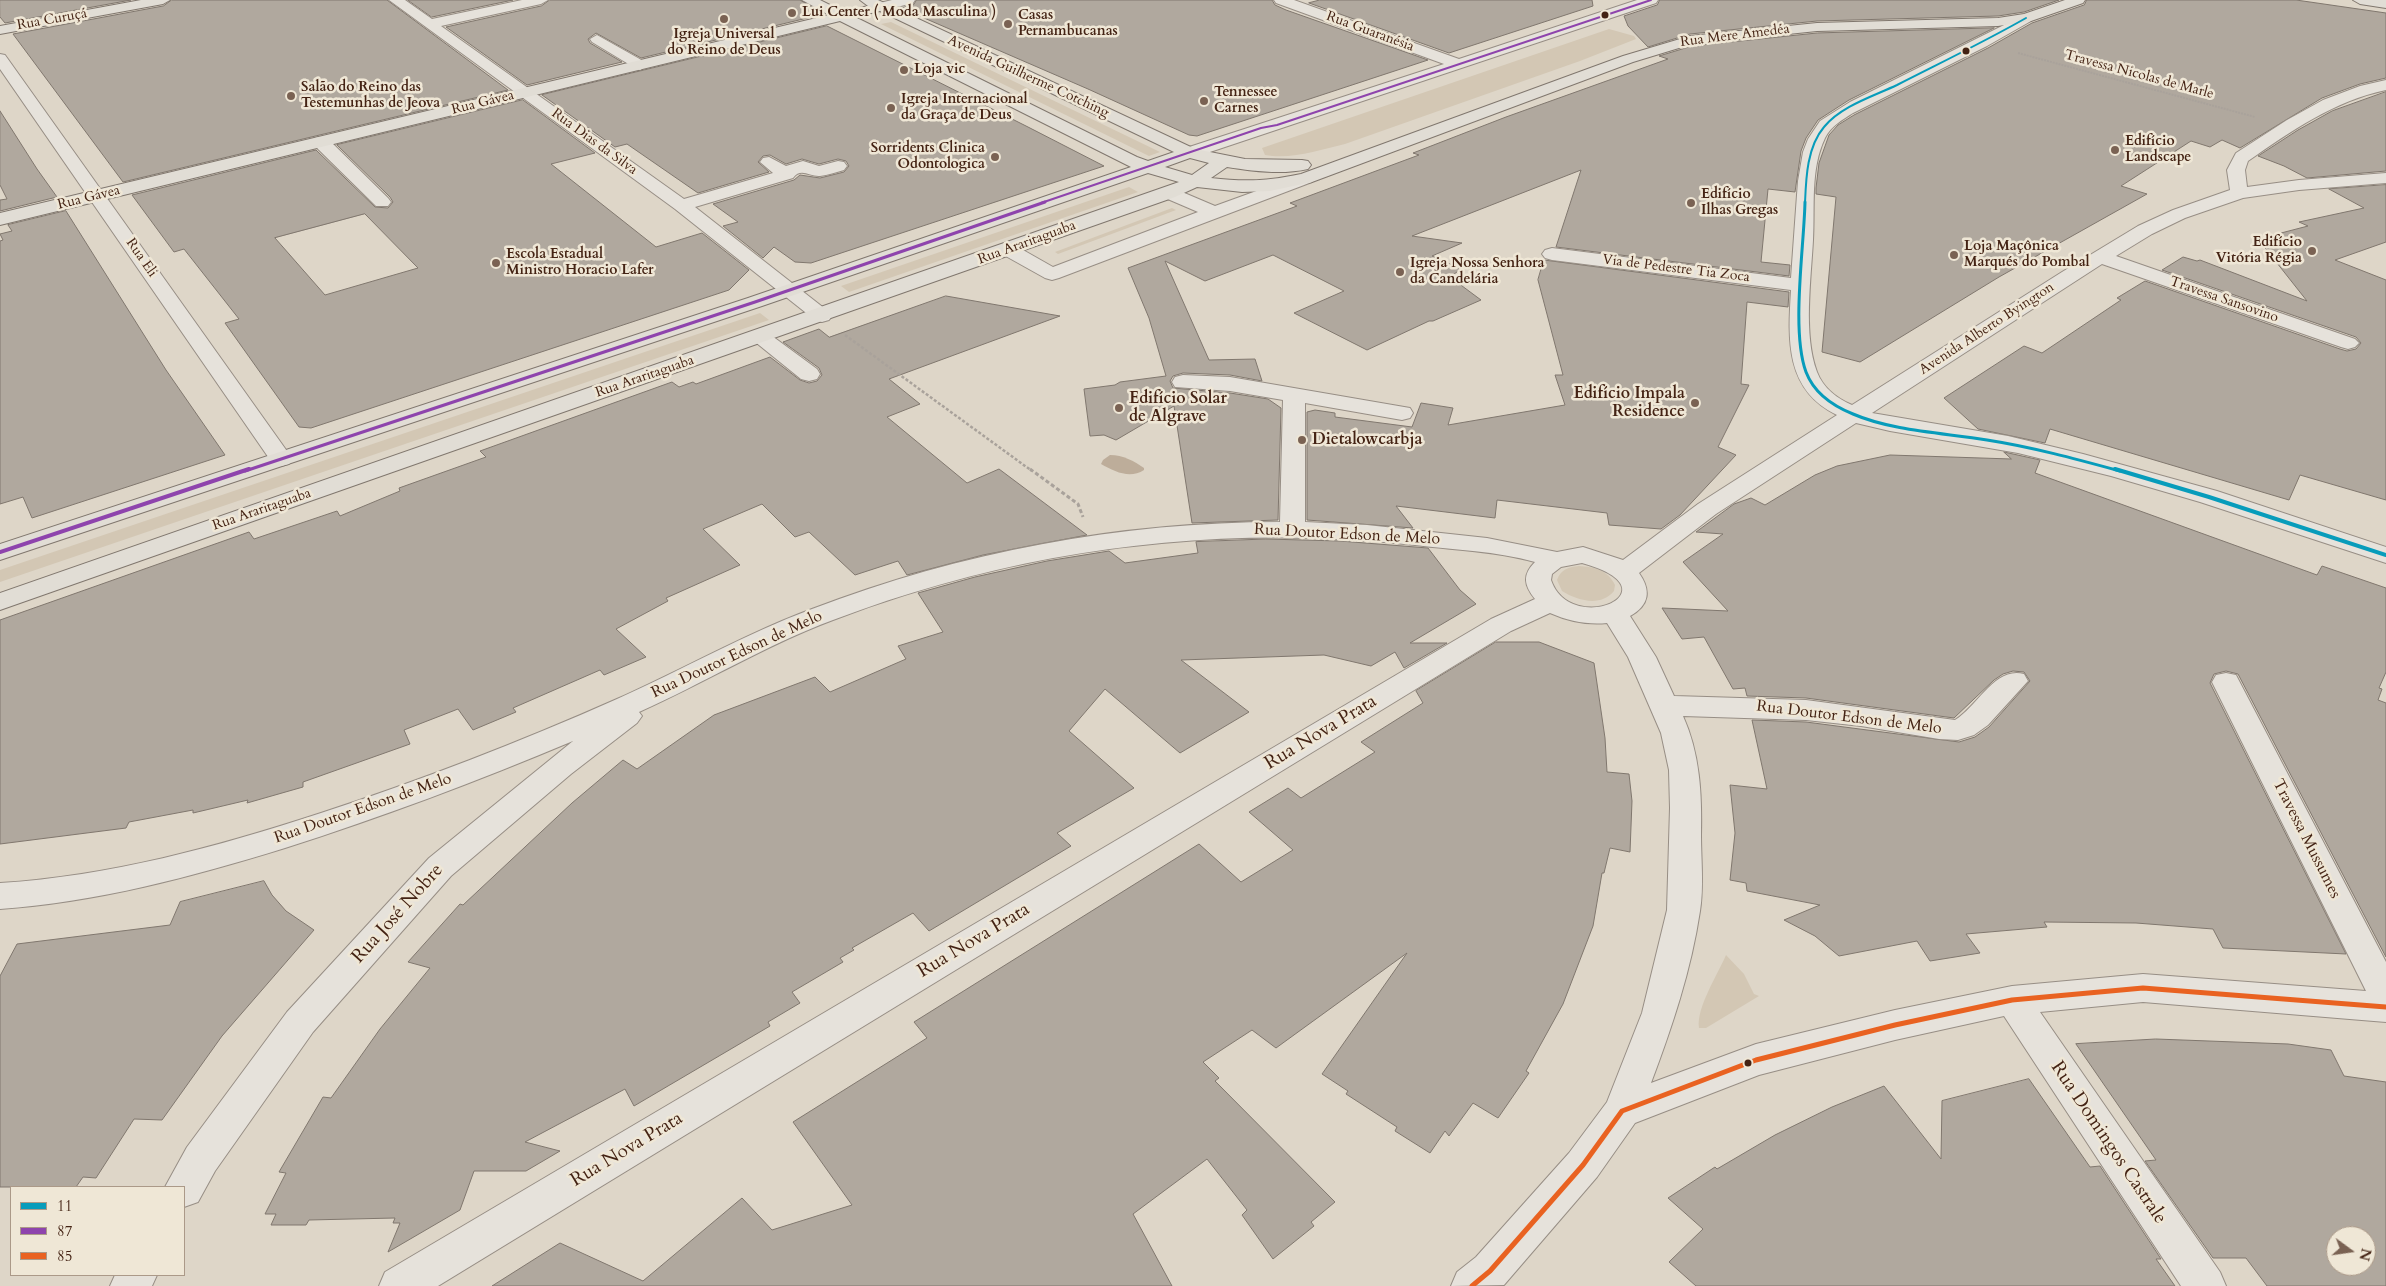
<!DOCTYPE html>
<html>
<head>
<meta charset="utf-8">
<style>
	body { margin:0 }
	#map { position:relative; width:2386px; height:1286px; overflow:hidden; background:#ded6c8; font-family:Cardo,serif }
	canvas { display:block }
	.legend { position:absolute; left:10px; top:1186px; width:175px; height:90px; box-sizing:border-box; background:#efe7d6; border:1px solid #ab9988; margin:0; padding:6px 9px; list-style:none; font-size:15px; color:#442314 }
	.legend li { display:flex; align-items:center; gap:10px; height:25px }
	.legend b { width:25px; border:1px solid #ab9988 }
	.north { position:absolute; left:2326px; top:1226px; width:50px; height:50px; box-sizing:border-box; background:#efe7d6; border:1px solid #ab9988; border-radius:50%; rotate:104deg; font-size:14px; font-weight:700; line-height:20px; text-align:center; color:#442314 }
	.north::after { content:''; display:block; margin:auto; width:18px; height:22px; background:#7a6253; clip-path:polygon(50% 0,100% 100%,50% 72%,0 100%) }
</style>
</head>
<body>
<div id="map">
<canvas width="2386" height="1286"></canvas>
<ul class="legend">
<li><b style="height:6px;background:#079cbb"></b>11</li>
<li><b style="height:6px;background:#8e44ad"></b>87</li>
<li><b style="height:6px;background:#e96221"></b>85</li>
</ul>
<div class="north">N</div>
</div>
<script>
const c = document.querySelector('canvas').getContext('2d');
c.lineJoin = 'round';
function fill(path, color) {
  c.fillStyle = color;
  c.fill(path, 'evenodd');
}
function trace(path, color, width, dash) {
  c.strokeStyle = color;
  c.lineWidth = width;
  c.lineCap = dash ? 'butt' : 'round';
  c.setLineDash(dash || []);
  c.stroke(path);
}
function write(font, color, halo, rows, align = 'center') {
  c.font = font + ' Cardo,serif';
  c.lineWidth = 5;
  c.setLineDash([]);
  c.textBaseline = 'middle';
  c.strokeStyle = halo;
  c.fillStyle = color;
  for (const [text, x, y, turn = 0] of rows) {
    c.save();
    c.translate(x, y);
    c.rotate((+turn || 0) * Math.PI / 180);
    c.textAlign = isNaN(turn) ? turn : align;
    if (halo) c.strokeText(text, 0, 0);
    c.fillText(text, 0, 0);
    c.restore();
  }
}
const green = new Path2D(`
	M891 22 1160 152 1149 156 881 24Z
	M1609 29 1634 36 1636 39 1580 61 1345 144C1319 150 1291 160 1265 155L1262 148Z
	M1129 187 1138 192 849 292 841 286Z
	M1172 208 1176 210 1058 254 1055 252Z
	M760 313 769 320 0 582V570Z
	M1579 566C1594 567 1608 570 1615 585L1614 591C1601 607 1578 601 1562 591L1557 580C1561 569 1569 567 1579 566Z
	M1726 955 1744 974 1754 994 1759 996 1706 1028H1699C1696 1008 1718 974 1726 955Z`);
const water = new Path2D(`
	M1110 455C1123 455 1134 461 1144 468V470C1130 479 1115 472 1101 464L1103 460Z`);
const building = new Path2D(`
	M0 0H131L5 23 0 17Z
	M172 0H387L508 90 123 182 13 34 163 6Z
	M408 0H513L432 17Z
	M550 0H800L824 14 641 58 596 33 588 39 590 43 622 62 527 85 446 27 541 6Z
	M917 0H1272L1275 5 1286 10 1428 60 1197 136 1189 135 1088 89 901 8 913 5Z
	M1320 0H1592L1593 6 1449 53 1309 3Z
	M1660 0H2059L2024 12 1998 16 1817 21 1690 34 1648 47 1628 26 1624 16 1657 5Z
	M2087 0H2296L2386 13V78L2360 84 2322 98 2240 148 2222 140 2210 147 2191 141 2121 186 2147 194 1999 277 1860 362 1822 352 1836 197 1816 194V188L1819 163 1829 135 1838 125 1854 115 1988 48 2032 23 2084 5Z
	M827 26 1028 127 1104 166 811 263 795 262 774 247 763 258 723 226 738 222 713 204 794 180 800 175 820 178 844 172 849 166 846 161 838 159 819 164 802 159 786 164 770 155 763 156 758 162 769 172 698 193 627 144 615 147 542 95Z
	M1994 28 1849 100 1818 120 1806 138 1801 151 1795 192 1768 189 1761 262 1790 265 1789 276 1556 247 1581 170 1412 236 1462 243 1432 256 1461 269 1450 277 1481 300 1433 321H1429L1367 350 1294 313 1344 291 1273 255 1205 281 1165 261 1209 360 1255 359 1262 381 1230 375 1183 373 1173 376 1170 381 1173 388 1230 393 1268 399 1281 408 1278 520 1192 523 1174 406 1116 440 1104 435 1090 436 1084 389 1115 385 1120 382 1166 376 1149 318 1128 268 1297 206 1290 203 1419 155 1413 153 1506 117 1668 59 1659 56 1692 46 1817 33Z
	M2386 92V171L2307 178 2284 166 2258 156 2298 130 2332 111Z
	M523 100 595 153 551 164 656 247 702 233 749 270 729 290 311 428 299 427 225 323 239 319 184 249 174 252 132 195 316 150 375 207 388 208 393 202 390 197 337 145ZM365 214 418 268 325 295 275 238Z
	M0 111 37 169 57 197 0 211V200L7 199 0 185Z
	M2386 185V242L2335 260 2386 280V500L2300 475 2289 500 2050 429 2045 443 1978 429 1944 398 2024 346 2042 353 2121 300 2117 298 2145 281 2340 349 2347 351 2356 349 2361 343 2356 337 2162 270 2183 257 2197 261 2200 260 2307 301 2258 239 2308 226 2299 222 2364 208 2329 189Z
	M66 211 166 370 225 455 32 518 23 497 0 504V241L3 240 0 234 12 231 8 225Z
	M1544 260 1789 292 1788 307 1747 302 1741 384 1749 385 1718 447 1736 455 1680 515 1661 529 1609 525 1607 513 1497 500 1495 518 1396 506 1413 528 1307 520V412L1315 410 1335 413V417L1412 427 1421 403 1453 408 1448 425 1565 405 1555 375H1563L1538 280Z
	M946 296 1060 316 889 379 920 404 887 417 967 483 999 469 1087 535 983 555 907 575 898 561 855 575 809 532 795 537 762 504 703 529 740 565 666 598 668 601 616 629 646 657 604 675 600 670 513 708 516 712 473 730 458 709 404 730 410 744 303 782V787L247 803 248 800 193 813V810L129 822 126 828 0 844V620L249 532 254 539 337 511 340 516 400 491 399 488 486 457 480 451 672 382 679 387 693 382 696 384 770 357 800 380 809 383 817 381 822 375 819 368 783 342 819 329 829 337Z
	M2004 452 2040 460 2035 473 2317 575 2322 566 2386 588V672L2379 688 2382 689 2378 700 2386 703V957L2238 674 2226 671 2214 674 2210 683 2346 954 2223 948 2213 929 2136 923 2044 922 2047 927 1966 934 1980 953 1930 961 1917 941 1839 956 1815 936 1784 920 1820 905 1747 891 1746 883 1730 880 1735 833 1730 785 1767 789 1752 720 1806 722 1959 742 1975 737 1989 727 2030 681 2024 672 2013 671 2003 674 1994 680 1954 718 1806 698 1747 696 1745 688 1733 689 1704 637 1682 639 1662 608 1728 611 1683 562 1723 534 1696 532 1734 504 1751 498 1765 505 1815 475 1837 466 1890 455 2011 459Z
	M1266 539 1340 541 1428 548 1460 590 1476 604 1410 643H1447L1404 668 1395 652 1371 666 1324 655 1181 660 1249 712 1180 753 1105 689 1069 731 1134 788 1057 833 1071 846 929 931 913 913 852 948 854 950 840 958 843 962 792 992 800 1003 768 1022 770 1026 634 1106 625 1089 525 1142 560 1151 526 1171H474L460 1210 388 1252 400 1223H393L395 1218 309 1220 306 1225H271L276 1214H265L286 1173 279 1172 323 1097 331 1098 380 1029 430 968 408 962 460 904 463 905 572 803 623 760 637 769 714 715 815 677 830 692 906 659 898 646 943 632 918 593 975 577 1047 561 1109 551 1125 563 1198 553 1196 542Z
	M1496 642H1539L1594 663 1605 738 1607 772 1629 774 1632 801 1630 852 1610 848 1604 873H1602L1593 926 1563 1004 1526 1071 1529 1073 1498 1118 1473 1103 1449 1136 1445 1131 1430 1153 1395 1131 1397 1127 1346 1094 1348 1091 1322 1074 1407 953 1276 1048 1252 1030 1203 1062 1219 1078 1215 1081 1335 1202 1311 1222 1314 1226 1273 1259 1242 1215 1247 1210 1207 1159 1133 1214 1172 1286H492L560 1243 643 1281 742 1198 772 1230 852 1205 793 1122 927 1038 914 1022 1199 844 1241 882 1293 850 1249 812 1288 788 1301 798 1375 752 1361 742 1423 703 1416 691Z
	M264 881 272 895 286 911 314 930 222 1036 162 1120 134 1119 96 1178 83 1177 76 1187H0V976L17 944 170 925 180 902Z
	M2156 1039 2288 1044 2331 1050 2344 1076 2386 1082V1286H2267L2246 1258H2213L2145 1161 2156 1160 2076 1044ZM2336 1236H2366V1266H2336Z
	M2029 1079 2090 1167 2100 1166 2161 1259H2156L2175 1286H1696L1669 1262 1703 1229 1668 1198 1715 1167 1717 1169 1775 1135 1832 1107 1884 1086 1941 1159 1942 1101Z`);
const pathFar2 = new Path2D(`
	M2018 53 2255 117`);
const pathFar1 = new Path2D(`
	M845 335 1032 471`);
const path = new Path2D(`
	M1030 469 1078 504 1083 517`);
const minor = new Path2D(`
	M389 0H405L432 19 522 0H548L541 4 441 26 684 199 773 173 760 162 763 158 769 157 786 166 803 161 819 166 838 161 844 162 847 166 844 170C836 172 828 175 820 176 810 177 801 167 793 178L695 207 829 312 832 316 829 320 822 322 815 320 675 209Z
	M892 0H915L913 3 881 11 874 7 876 4Z
	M1274 0H1294L1459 59 1637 0H1658L1656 3 1195 157H1183L1181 153 1183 149 1444 64 1276 3Z
	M2026 14 2033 18 2031 21 1987 46 1853 113C1842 120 1831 126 1825 138 1810 169 1815 207 1813 240 1811 279 1803 335 1817 372 1823 388 1838 399 1852 405L2062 272 2138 226 2173 210 2230 190 2227 170 2236 153 2287 120 2323 100 2360 86 2386 80V90C2334 101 2291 131 2248 161L2245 170 2247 187 2299 180 2386 173V183L2299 190 2243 198 2185 218 2152 234 2116 256 2355 339 2359 343 2355 347 2348 349 2341 347 2102 264 1872 413 2008 436 2083 454 2217 491 2386 547V563L2200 502 2111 476 2018 453 1890 431 1856 423 1716 514 1639 573C1651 590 1650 605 1630 616L1656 657 1674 696 1806 700 1955 720C1978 706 1995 666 2024 674L2028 681 1988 725 1974 735 1958 740 1939 739 1861 726 1806 720 1683 716C1700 754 1702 794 1701 835 1701 860 1704 887 1700 911 1691 971 1672 1027 1651 1083L1756 1044 1895 1010 2012 986 2143 974 2366 991 2212 682 2216 675 2226 673 2236 675 2386 962V1022L2143 1002 2040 1012 2220 1272 2226 1286H2181L2004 1016 1895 1040 1759 1075 1635 1123 1597 1177 1504 1285 1451 1286 1457 1272 1476 1257 1569 1153 1607 1102 1642 1013 1667 910 1670 808 1669 770 1661 733 1628 657 1607 623C1588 625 1568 621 1550 613L1511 631 438 1286H379L385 1272 1491 619 1535 599C1524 585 1522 575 1535 562 1496 551 1455 550 1415 545 1216 523 1019 549 833 620 766 645 704 683 639 712L642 716 637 723 571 774 451 876 313 1032 215 1171 198 1202 184 1207V1187H165L187 1147 287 1012 429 858 573 741C478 781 382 817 285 848 191 877 98 902 0 909V883C110 876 217 847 321 813 422 780 520 742 617 699 682 670 745 634 812 609 961 552 1120 522 1280 522L1283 400 1230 391 1175 387 1172 382 1175 377 1183 375 1230 377 1410 408 1413 413 1410 418 1402 420 1305 403V522L1367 525 1487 538 1557 552 1583 547 1623 560 1698 504 1837 415C1785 390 1788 340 1791 290L1552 260 1545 258 1542 254 1545 250 1552 248 1791 278 1798 181 1803 152 1808 139 1820 121 1850 102ZM1582 563C1680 590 1571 638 1551 580L1552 574 1561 567Z
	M597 35 645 62 648 65 640 70 635 68 592 42 590 39Z
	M0 54 5 55 289 454 293 459 289 464 281 466 273 464 0 69Z
	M321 137 327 138 388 198 391 202 388 206H376L315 146 313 142 315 138Z
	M1306 173 1312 174 1315 178 1312 182 1059 278 1052 280 1045 278 1002 254 999 250 1002 246 1009 244 1016 246 1053 267 1198 212 1163 197 1160 193 1163 189H1175L1215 206Z
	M761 331 768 333 817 369 820 374 817 379 809 381 801 379 754 341 751 337 754 333Z
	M115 1275H157L152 1286H110Z`);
const major = new Path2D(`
	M141 0H170L163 4 0 34V26Z
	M802 0H820L844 12 868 6 860 0H878L1195 149 1245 159 1302 160 1308 161 1311 165 1308 169C1282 175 1252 171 1227 167L1211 178C1245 182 1268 181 1301 174L1623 56 1690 36 1817 23 1998 18 2024 14 2065 0H2085L2083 3 2031 21 1998 26 1817 31 1692 44 1633 62 1312 182 1270 191 1242 192 1197 187 1175 197 0 610V593L1179 182 1148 173 762 306 0 560V544L748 298 1131 167 840 21 0 225V213L829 15ZM880 11 1174 152 1148 161 1137 157 855 17ZM1190 158 1209 163 1192 175 1165 167Z
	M2353 0H2386V8L2360 4Z`);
const bus1Far2 = new Path2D(`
	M1805 203C1806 178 1807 147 1824 127 1841 106 1874 96 1897 85 1940 63 1984 42 2026 18`);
const bus1Far1 = new Path2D(`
	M1805 202C1804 248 1791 331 1806 372 1814 393 1833 406 1853 414 1892 431 1945 433 1987 440 2032 447 2076 459 2120 471`);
const bus1 = new Path2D(`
	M2115 469 2209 497 2386 555`);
const bus2Far2 = new Path2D(`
	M1041 203 1261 128 1277 125 1651 0`);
const bus2Far1 = new Path2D(`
	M245 471 755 302 1045 202`);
const bus2 = new Path2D(`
	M0 552 249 469`);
const bus3 = new Path2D(`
	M1472 1286 1490 1271 1583 1165 1622 1111 1756 1060 1895 1025 2012 1000 2143 988 2386 1007`);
const markers = [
	[792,13,5,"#7a6253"],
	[1605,15,4.5,"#442314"],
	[724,19,5,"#7a6253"],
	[1008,24,5,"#7a6253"],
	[1966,51,4.5,"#442314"],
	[904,70,5,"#7a6253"],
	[291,96,5,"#7a6253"],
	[1204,101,5,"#7a6253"],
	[891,108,5,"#7a6253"],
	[2115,150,5,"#7a6253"],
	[995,157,5,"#7a6253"],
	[1691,203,5,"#7a6253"],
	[2312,251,5,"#7a6253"],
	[1954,255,5,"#7a6253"],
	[496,263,5,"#7a6253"],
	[1400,272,5,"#7a6253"],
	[1695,403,5,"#7a6253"],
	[1119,408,5,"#7a6253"],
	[1302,440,5,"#7a6253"],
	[1748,1063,4.5,"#442314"]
];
const farPoinames = [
	["Lui Center ( Moda Masculina )",802,13],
	["Casas",1018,16],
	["Pernambucanas",1018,32],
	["Igreja Universal",724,35,"center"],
	["do Reino de Deus",724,51,"center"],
	["Loja vic",914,70],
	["Salão do Reino das",301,88],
	["Testemunhas de Jeova",301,104],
	["Tennessee",1214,93],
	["Carnes",1214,109],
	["Igreja Internacional",901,100],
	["da Graça de Deus",901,116],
	["Edifício",2125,142],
	["Landscape",2125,158],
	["Sorridents Clinica",985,149,"right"],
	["Odontologica",985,165,"right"],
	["Edifício",1701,195],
	["Ilhas Gregas",1701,211],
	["Edifício",2302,243,"right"],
	["Vitória Régia",2302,259,"right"],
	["Loja Maçônica",1964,247],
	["Marqués do Pombal",1964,263],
	["Escola Estadual",506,255],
	["Ministro Horacio Lafer",506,271],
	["Igreja Nossa Senhora",1410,264],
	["da Candelária",1410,280]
];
const farStreetnames = [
	["Rua Curuçá",52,20,-10],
	["Rua Guaranésia",1370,32,20],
	["Rua Mere Amedéa",1735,36,-7],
	["Travessa Nicolas de Marle",2139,75,15],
	["Avenida Guilherme Cotching",1028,77,25],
	["Rua Gávea",483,103,-14],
	["Rua Dias da Silva",594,142,36],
	["Rua Gávea",89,198,-14],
	["Rua Araritaguaba",1027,243,-20],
	["Rua Eli",141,258,55],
	["Via de Pedestre Tia Zoca",1676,269,7],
	["Travessa Sansovino",2224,300,19],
	["Avenida Alberto Byington",1987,329,-33],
	["Rua Araritaguaba",645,377,-19],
	["Rua Araritaguaba",262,510,-19]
];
const poiNames = [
	["Edifício Impala",1685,394,"right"],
	["Residence",1685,412,"right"],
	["Edifício Solar",1129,399],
	["de Algrave",1129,417],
	["Dietalowcarbja",1312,440]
];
const streetNames = [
	["Rua Doutor Edson de Melo",1347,535,3],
	["Rua Doutor Edson de Melo",737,655,-25],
	["Rua Doutor Edson de Melo",1849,718,7],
	["Rua Doutor Edson de Melo",363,809,-19],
	["Travessa Mussumes",2306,839,63]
];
const nearStreetnames = [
	["Rua Nova Prata",1321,733,-31],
	["Rua José Nobre",398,914,-48],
	["Rua Nova Prata",974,941,-31],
	["Rua Domingos Castrale",2108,1143,56],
	["Rua Nova Prata",627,1150,-31]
];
fill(green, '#d3c7b4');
fill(water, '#bdad9a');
fill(building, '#b0a89e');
trace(building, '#80776e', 1);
trace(minor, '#978e85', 2);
trace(major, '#80776e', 2);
trace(pathFar2, '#a9a29b', 2, [2, 1]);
trace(pathFar1, '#a9a29b', 2.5, [3, 2]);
trace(path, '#a9a29b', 3, [4, 2.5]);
fill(minor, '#e6e2db');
fill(major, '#e1ddd5');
trace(bus1Far2, '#079cbb', 2);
trace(bus1Far1, '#079cbb', 3);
trace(bus1, '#079cbb', 4);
trace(bus2Far2, '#8e44ad', 2);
trace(bus2Far1, '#8e44ad', 3);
trace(bus2, '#8e44ad', 4);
trace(bus3, '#e96221', 5);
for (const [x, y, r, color] of markers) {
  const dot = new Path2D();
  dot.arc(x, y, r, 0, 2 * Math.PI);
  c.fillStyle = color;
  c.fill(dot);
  trace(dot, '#efe7d6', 2);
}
write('bold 14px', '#442314', '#efe7d6', farPoinames, 'left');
write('14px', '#442314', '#efe7d6', farStreetnames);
write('bold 16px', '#442314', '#efe7d6', poiNames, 'left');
write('16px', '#442314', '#efe7d6', streetNames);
write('19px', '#442314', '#efe7d6', nearStreetnames);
</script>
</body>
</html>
